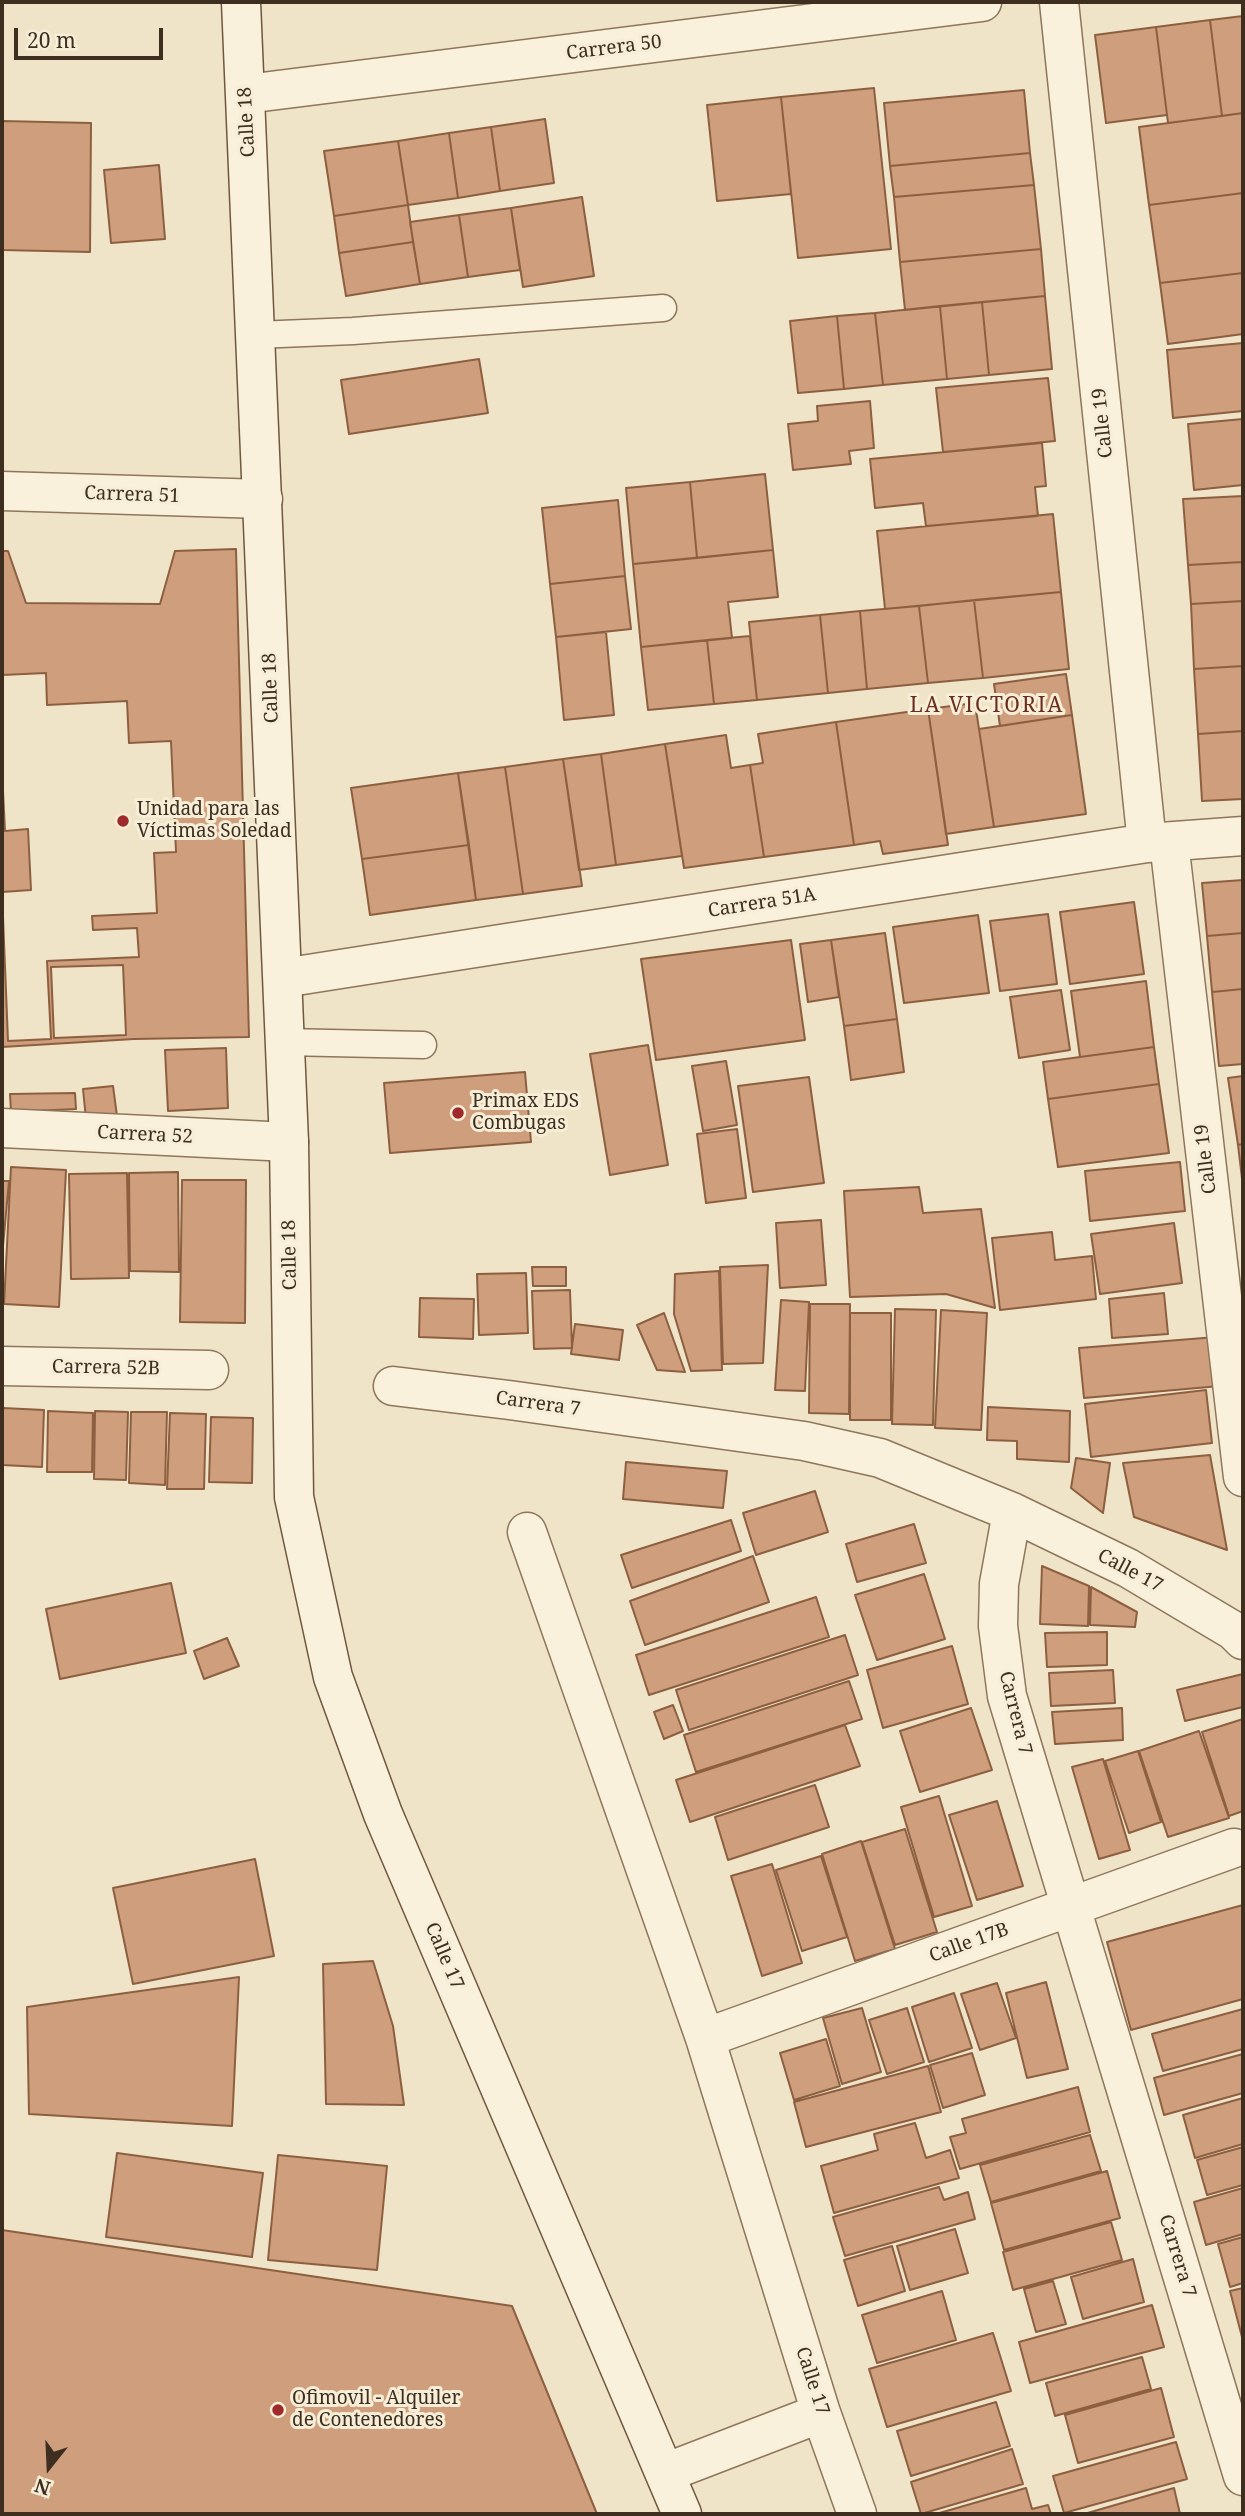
<!DOCTYPE html>
<html>
<head>
<meta charset="utf-8">
<style>
	body { margin:0 }
	#map { position:relative; width:1245px; height:2516px; overflow:hidden; background:#f0e4c8; font-family:"Noto Serif",serif }
	canvas { display:block }
	.frame { position:absolute; inset:0; border:4px solid #3d2e20; pointer-events:none }
	.north { position:absolute; left:14px; top:2432px; width:70px; height:70px; -webkit-text-stroke:5px #f7eed8; paint-order:stroke; rotate:198deg; font-size:19px; font-weight:700; line-height:28px; text-align:center; color:#3d2e20 }
	.north::after { content:''; display:block; margin:auto; width:24px; height:32px; background:#3d2e20; clip-path:polygon(50% 0,100% 100%,50% 72%,0 100%) }
	.scale { position:absolute; left:14px; top:28px; width:149px; height:32px; box-sizing:border-box; border:4px solid #3d2e20; border-top:0; padding-left:9px; font-size:21px; line-height:24px; white-space:nowrap; color:#3d2e20; -webkit-text-stroke:5px #f7eed8; paint-order:stroke }
</style>
</head>
<body>
<div id="map">
<canvas width="1245" height="2516"></canvas>
<div class="frame"></div>
<div class="north">N</div>
<div class="scale">20 m</div>
</div>
<script>
const c = document.querySelector('canvas').getContext('2d');
c.lineJoin = 'round';
function fill(path, color) {
  c.fillStyle = color;
  c.fill(path, 'evenodd');
}
function trace(path, color, width, dash) {
  c.strokeStyle = color;
  c.lineWidth = width;
  c.lineCap = dash ? 'butt' : 'round';
  c.setLineDash(dash || []);
  c.stroke(path);
}
function write(font, color, halo, rows, align = 'center') {
  c.font = font + ' "Noto Serif",serif';
  c.lineWidth = 6;
  c.setLineDash([]);
  c.textBaseline = 'middle';
  c.strokeStyle = halo;
  c.fillStyle = color;
  for (const [text, x, y, turn = 0] of rows) {
    c.save();
    c.translate(x, y);
    c.rotate((+turn || 0) * Math.PI / 180);
    c.textAlign = isNaN(turn) ? turn : align;
    if (halo) c.strokeText(text, 0, 0);
    c.fillText(text, 0, 0);
    c.restore();
  }
}
const building = new Path2D(`
	M1243 16V113L1222 116 1210 20Z
	M1210 20 1222 116 1168 123 1156 27Z
	M1156 27 1167 115 1106 123 1095 35Z
	M874 88 891 249 798 258 781 97Z
	M1024 90 1030 153 890 166 884 103Z
	M781 97 791 194 717 201 707 105Z
	M1243 113V193L1149 205 1139 127Z
	M545 119 554 183 500 191 491 127Z
	M2 121 91 123 90 252 2 250Z
	M491 127 500 191 458 198 449 133Z
	M449 133 458 198 408 205 398 141Z
	M398 141 408 205 334 216 324 151Z
	M1030 153 1034 185 894 197 890 166Z
	M159 165 165 239 111 243 104 170Z
	M1034 185 1041 249 900 262 894 197Z
	M1243 193V273L1160 283 1149 205Z
	M582 197 594 276 523 287 511 208Z
	M408 205 413 242 339 253 334 216Z
	M511 208 520 270 468 277 459 215Z
	M459 215 468 277 420 284 410 222Z
	M413 242 420 284 346 296 339 253Z
	M1041 249 1045 296 905 310 900 262Z
	M1243 273V334L1168 344 1160 283Z
	M1045 296 1052 369 989 375 982 302Z
	M982 302 989 375 947 379 940 306Z
	M940 306 947 379 883 385 875 313Z
	M875 313 883 385 844 389 837 316Z
	M837 316 844 389 798 393 790 321Z
	M1243 343V411L1173 418 1167 350Z
	M479 359 488 413 349 434 341 380Z
	M1048 378 1055 441 943 452 936 388Z
	M870 401 874 448 849 451 851 464 793 470 788 424 818 421 817 406Z
	M1243 419V485L1194 490 1188 424Z
	M1042 443 1046 486 1035 487 1038 516 926 526 923 503 875 508 870 459Z
	M765 474 773 550 697 558 690 482Z
	M690 482 697 558 633 564 626 488Z
	M1243 496V562L1188 565 1183 499Z
	M618 500 625 576 550 584 542 508Z
	M1053 514 1061 592 885 609 877 531Z
	M236 549 249 1037 134 1039 2 1047V551H8L26 603 160 604 175 551Z
	M773 550 778 597 728 602 732 638 641 647 633 564Z
	M1243 562V601L1191 604 1188 565Z
	M625 576 631 629 556 637 550 584Z
	M1061 592 1069 669 983 678 974 600Z
	M974 600 983 678 928 683 919 606Z
	M1243 601V666L1194 669 1191 604Z
	M919 606 928 683 867 689 860 611Z
	M860 611 867 689 828 693 820 615Z
	M820 615 828 693 757 700 749 622Z
	M606 632 614 715 564 720 556 637Z
	M750 636 757 700 714 704 707 640Z
	M707 640 714 704 648 710 641 647Z
	M1243 666V731L1198 734 1194 669Z
	M46 673 47 705 127 701 129 743 171 741 176 852 154 853 157 913 92 916 93 930 137 928 139 957 47 961 51 1039 8 1041 2 892 31 890 28 829 5 831 2 771V675Z
	M1066 674 1072 715 1000 726 994 684Z
	M975 703 994 827 946 834 928 709Z
	M928 709 948 845 883 854 880 841 854 845 836 722Z
	M1072 715 1086 814 994 827 979 729Z
	M836 722 854 845 764 857 750 765 763 763 758 734Z
	M1243 731V799L1202 801 1198 734Z
	M726 735 731 768 750 765 764 857 684 868 665 744Z
	M665 744 682 856 616 865 601 754Z
	M601 754 616 865 579 870 563 759Z
	M563 759 582 886 523 894 505 767Z
	M505 767 523 894 476 900 458 773Z
	M458 773 469 845 362 859 351 788Z
	M469 845 476 900 370 915 362 859Z
	M1243 880V933L1207 936 1202 883Z
	M1134 902 1144 974 1070 984 1060 912Z
	M1048 914 1057 984 1000 991 990 921Z
	M978 915 989 993 904 1003 893 927Z
	M885 933 897 1019 844 1026 831 940Z
	M1243 933V989L1212 992 1207 936Z
	M791 940 805 1040 656 1060 641 959Z
	M831 940 839 997 808 1002 800 944Z
	M123 965 126 1035 54 1038 51 967Z
	M1146 981 1154 1047 1080 1057 1071 991Z
	M1243 989V1064L1219 1066 1212 992Z
	M1061 990 1070 1050 1019 1058 1010 997Z
	M897 1019 904 1072 851 1080 844 1026Z
	M648 1045 668 1165 610 1175 590 1054Z
	M1154 1047 1159 1084 1048 1099 1043 1062Z
	M226 1048 228 1108 168 1111 165 1050Z
	M726 1061 737 1125 703 1131 692 1066Z
	M525 1072 531 1142 390 1153 384 1083Z
	M1243 1076V1144L1238 1145 1228 1078Z
	M809 1077 824 1183 753 1192 738 1086Z
	M1159 1084 1169 1153 1058 1167 1048 1099Z
	M113 1086 117 1116 86 1119 83 1089Z
	M75 1093 76 1109 11 1112 10 1094Z
	M737 1129 746 1198 706 1203 697 1134Z
	M1243 1144V1187L1238 1145Z
	M1180 1162 1185 1211 1090 1221 1085 1171Z
	M11 1167 66 1170 59 1307 4 1304Z
	M178 1172 179 1272 130 1271 129 1173Z
	M127 1173 129 1278 71 1279 69 1174Z
	M182 1180H246L245 1323 180 1322Z
	M2 1181H9L2 1257Z
	M919 1187 923 1213 981 1209 995 1308 946 1294 850 1297 844 1191Z
	M821 1220 826 1285 780 1288 776 1223Z
	M1174 1223 1182 1283 1100 1294 1091 1234Z
	M1052 1232 1055 1260 1092 1256 1096 1299 1000 1310 992 1238Z
	M768 1265 763 1363 723 1364 720 1267Z
	M532 1267H566V1286H533Z
	M719 1271 722 1370 691 1371 674 1314 675 1274Z
	M526 1273 528 1333 479 1335 477 1274Z
	M570 1290 572 1348 534 1349 532 1291Z
	M1164 1293 1168 1334 1112 1338 1109 1299Z
	M420 1298 474 1299 473 1339 419 1337Z
	M781 1300 809 1302 805 1391 775 1390Z
	M810 1304H850L849 1414 809 1413Z
	M895 1309 936 1310 933 1425 892 1424Z
	M941 1310 987 1313 981 1430 935 1428Z
	M664 1313 685 1372 657 1370 637 1325Z
	M850 1313H891V1420H850Z
	M575 1324 623 1330 619 1360 571 1354Z
	M1216 1337 1220 1386 1084 1398 1079 1348Z
	M1206 1390 1212 1443 1091 1457 1085 1404Z
	M988 1407 1070 1411 1069 1462 1017 1459V1441L987 1440Z
	M3 1408 44 1410 42 1467 2 1465Z
	M48 1411 93 1413 92 1472H47Z
	M95 1411 128 1412 126 1480 94 1479Z
	M131 1412H167L165 1485 129 1483Z
	M170 1413 206 1414 204 1489H167Z
	M211 1417 253 1418 252 1483 209 1482Z
	M1210 1455 1227 1550 1134 1517 1123 1463Z
	M1076 1458 1110 1463 1103 1513 1071 1488Z
	M626 1462 727 1471 723 1508 623 1499Z
	M815 1491 828 1532 756 1555 743 1513Z
	M731 1520 741 1551 632 1588 621 1555Z
	M914 1524 926 1563 857 1582 846 1544Z
	M753 1556 769 1602 645 1645 630 1601Z
	M1042 1566 1089 1586 1088 1626 1040 1624Z
	M924 1574 945 1639 877 1660 855 1595Z
	M171 1583 186 1653 60 1679 46 1609Z
	M1091 1587 1137 1612 1135 1627 1090 1625Z
	M816 1597 829 1637 649 1695 636 1655Z
	M1107 1632V1665L1047 1667 1045 1633Z
	M845 1635 858 1675 689 1730 676 1690Z
	M227 1638 239 1666 204 1679 194 1651Z
	M952 1646 968 1704 883 1728 867 1670Z
	M1113 1670 1115 1703 1051 1706 1049 1673Z
	M1243 1674V1707L1185 1721 1177 1690Z
	M849 1681 862 1719 696 1772 684 1735Z
	M673 1705 683 1731 664 1739 654 1712Z
	M971 1708 992 1770 920 1792 900 1731Z
	M1122 1708 1123 1740 1055 1744 1052 1712Z
	M1243 1719V1811L1229 1816 1202 1732Z
	M845 1725 860 1766 690 1822 676 1780Z
	M1199 1731 1229 1818 1168 1837 1139 1751Z
	M1138 1751 1161 1822 1129 1833 1105 1761Z
	M1103 1759 1130 1850 1099 1859 1072 1767Z
	M815 1785 829 1827 728 1860 715 1817Z
	M939 1796 972 1906 934 1917 901 1807Z
	M997 1801 1023 1886 977 1900 949 1815Z
	M905 1829 937 1932 895 1945 862 1842Z
	M861 1841 895 1949 855 1961 822 1854Z
	M821 1856 847 1937 802 1951 776 1870Z
	M255 1859 274 1956 133 1984 113 1888Z
	M772 1864 802 1963 762 1976 731 1876Z
	M1243 1905V1999L1131 2030 1107 1942Z
	M373 1961 393 2026 404 2105 326 2104 323 1964Z
	M239 1977 232 2126 29 2114 27 2007Z
	M1046 1982 1068 2069 1027 2078 1006 1993Z
	M997 1983 1016 2038 980 2050 961 1994Z
	M954 1993 972 2048 929 2062 912 2007Z
	M862 2008 881 2072 842 2084 823 2018Z
	M907 2008 924 2062 887 2074 869 2020Z
	M1243 2009V2049L1163 2071 1152 2034Z
	M826 2039 840 2086 794 2100 780 2053Z
	M972 2053 985 2095 943 2108 930 2065Z
	M1243 2054V2093L1164 2115 1154 2078Z
	M928 2066 941 2112 806 2147 794 2102Z
	M1078 2087 1090 2132 960 2169 950 2137 966 2133 962 2119Z
	M1243 2098V2144L1195 2158 1183 2115Z
	M915 2123 926 2158 950 2150 959 2178 834 2213 821 2166 878 2150 874 2134Z
	M1090 2135 1101 2171 991 2202 980 2165Z
	M1243 2147V2185L1207 2195 1197 2160Z
	M117 2153 263 2173 252 2257 106 2237Z
	M278 2155 387 2166 377 2270 268 2260Z
	M1107 2171 1120 2218 1004 2250 991 2203Z
	M939 2187 944 2200 968 2192 975 2219 845 2256 833 2217Z
	M1243 2188V2234L1206 2245 1194 2202Z
	M1111 2222 1122 2260 1013 2290 1003 2252Z
	M955 2229 968 2273 910 2290 897 2246Z
	M2 2230 512 2306 597 2514H2Z
	M1243 2237V2283L1230 2287 1218 2244Z
	M892 2246 905 2291 858 2306 844 2260Z
	M1133 2259 1144 2302 1083 2319 1071 2277Z
	M1053 2281 1066 2324 1036 2332 1024 2289Z
	M1243 2288V2341L1230 2291Z
	M942 2291 956 2340 877 2363 862 2315Z
	M1152 2305 1164 2347 1030 2383 1019 2342Z
	M993 2333 1011 2391 887 2427 869 2369Z
	M1142 2357 1151 2389 1055 2416 1046 2383Z
	M1161 2388 1174 2437 1078 2463 1065 2415Z
	M996 2402 1010 2446 911 2476 897 2431Z
	M1176 2442 1187 2479 1064 2513 1053 2476Z
	M1012 2449 1023 2484 921 2514 911 2482Z
	M1026 2488 1032 2509 1048 2505 1051 2514H936Z
	M1174 2488 1180 2514H1084Z`);
const service = new Path2D(`
	M256 335 353 331 663 308
	M284 1042 423 1045`);
const minor = new Path2D(`
	M1059 2 1147 843
	M246 94 982 2
	M2 491 263 499
	M1169 842 1243 1477
	M283 978 1147 843 1243 836
	M2 1128 289 1142
	M2 1366 209 1370
	M393 1386 509 1400 804 1441 880 1458 1012 1512 1128 1568 1234 1631 1243 1640
	M1012 1512 999 1584 998 1626 1007 1696 1243 2476
	M527 1532 705 2038 821 2413 857 2514
	M705 2038 1234 1848
	M665 2473 821 2413`);
const secondary = new Path2D(`
	M241 2 289 1142 294 1497 333 1677 383 1814 682 2514`);
const markers = [
	[123,821,7,"#9e2a2b"],
	[458,1113,7,"#9e2a2b"],
	[278,2410,7,"#9e2a2b"]
];
const streetNames = [
	["Carrera 50",614,48,-7],
	["Calle 18",247,122,-93],
	["Calle 19",1103,423,-96],
	["Carrera 51",132,495,2],
	["Calle 18",271,688,-92],
	["Carrera 51A",762,903,-9],
	["Carrera 52",145,1135,3],
	["Calle 19",1206,1159,-97],
	["Calle 18",290,1255,-91],
	["Carrera 52B",106,1368,1],
	["Carrera 7",538,1404,8],
	["Calle 17",1130,1571,28],
	["Carrera 7",1015,1713,76],
	["Calle 17B",969,1943,-20],
	["Calle 17",444,1956,67],
	["Carrera 7",1177,2256,73],
	["Calle 17",812,2381,72]
];
const poiNames = [
	["Unidad para las",137,810],
	["Víctimas Soledad",137,832],
	["Primax EDS",472,1102],
	["Combugas",472,1124],
	["Ofimovil - Alquiler",292,2399],
	["de Contenedores",292,2421]
];
const neighbourhoodNames = [
	["LA VICTORIA",987,706]
];
fill(building, '#cf9f7d');
trace(building, '#8d5f41', 2);
trace(service, '#8d765c', 29);
trace(minor, '#8d765c', 41);
trace(secondary, '#6f573f', 41);
trace(service, '#faf1dc', 26);
trace(minor, '#faf1dc', 38);
trace(secondary, '#faf1dc', 38);
for (const [x, y, r, color] of markers) {
  const dot = new Path2D();
  dot.arc(x, y, r, 0, 2 * Math.PI);
  c.fillStyle = color;
  c.fill(dot);
  trace(dot, '#f7eed8', 2.5);
}
write('19px', '#3d2e20', '#f7eed8', streetNames);
write('19px', '#3d2e20', '#f7eed8', poiNames, 'left');
c.letterSpacing = '2px';
write('21px', '#6b2e1e', '#f7eed8', neighbourhoodNames);
c.letterSpacing = '0px';
</script>
</body>
</html>
